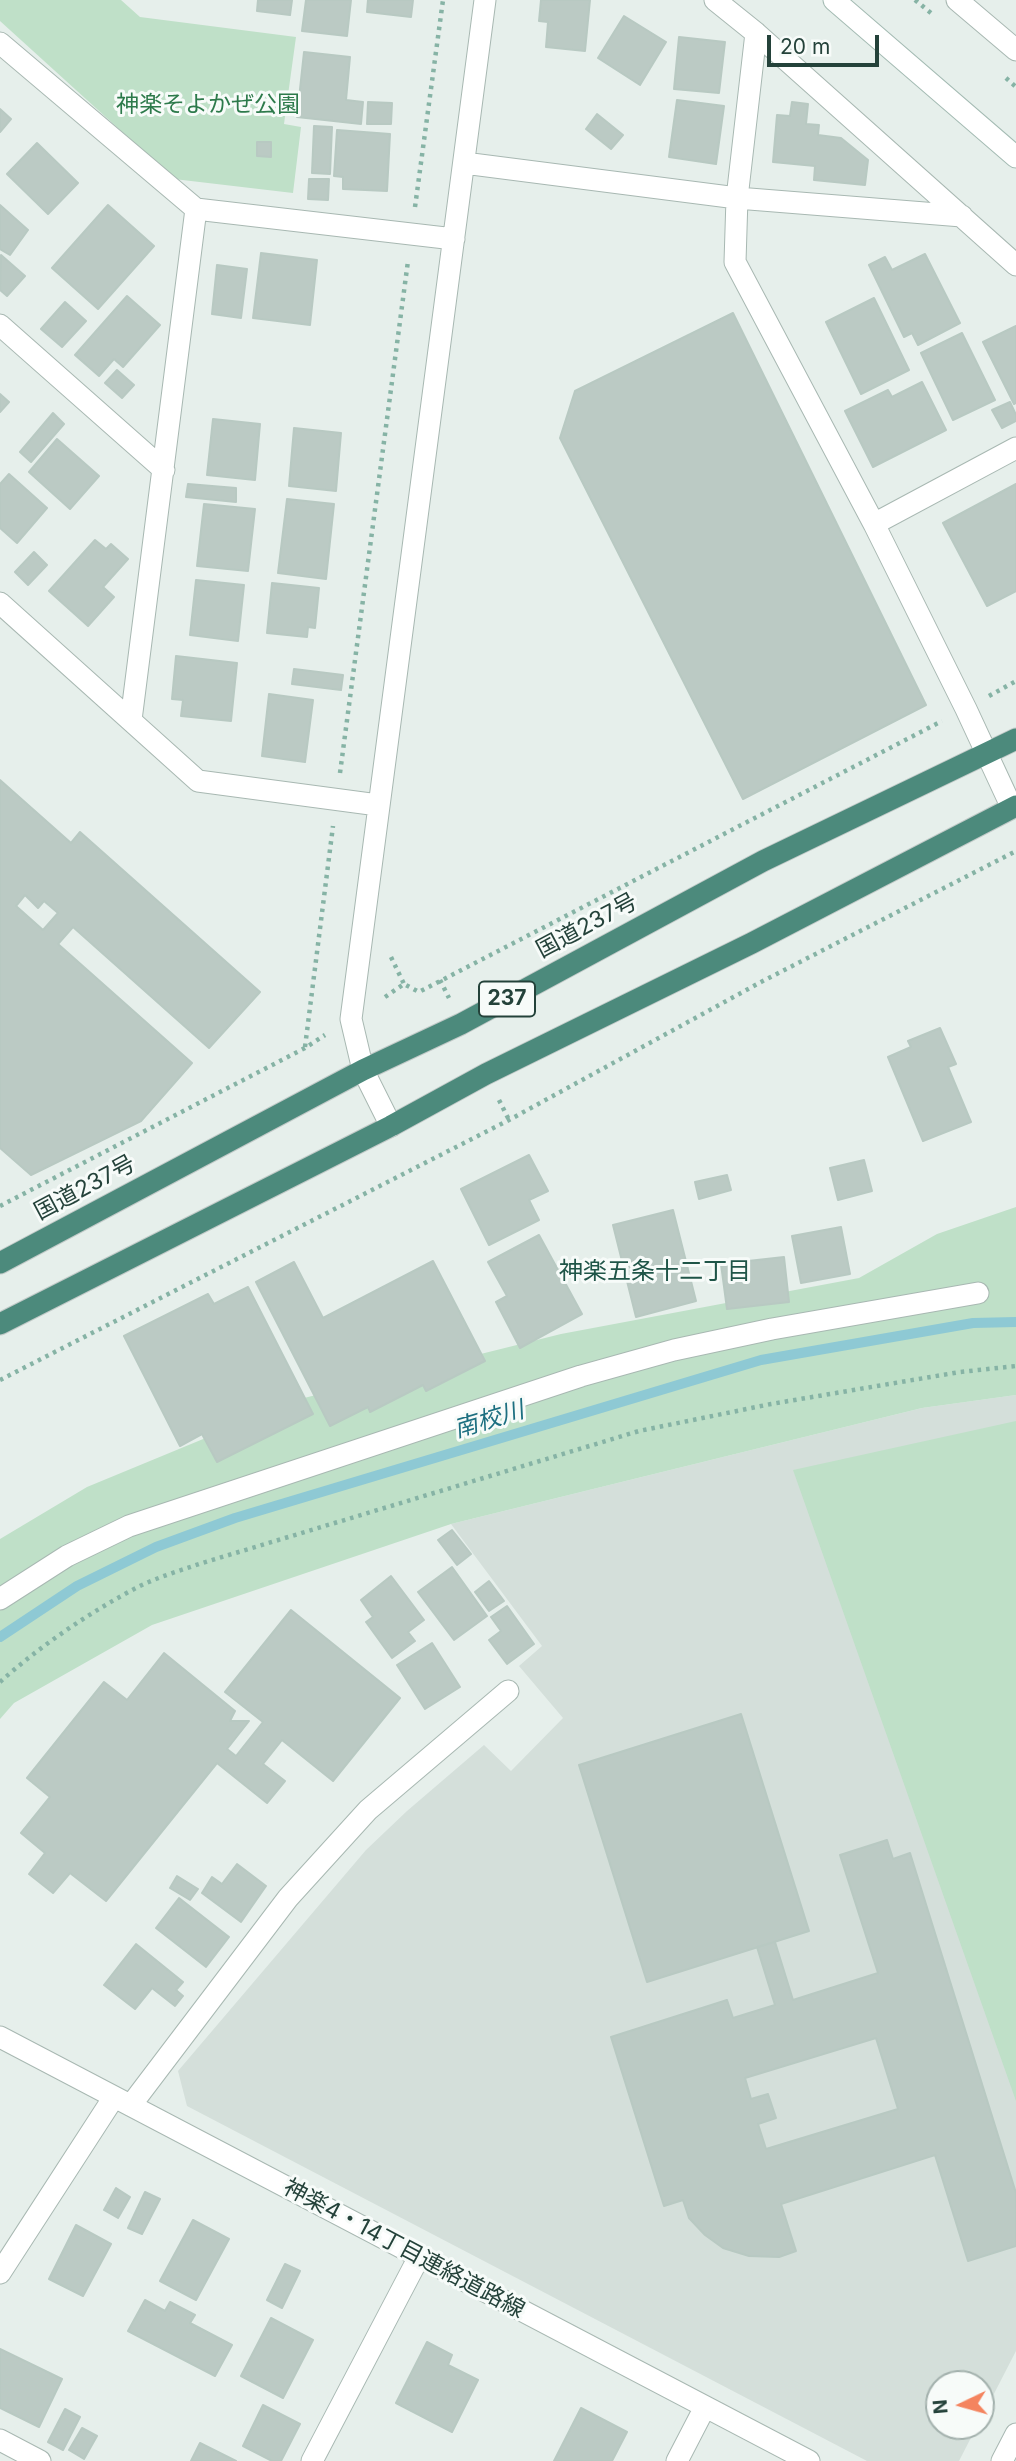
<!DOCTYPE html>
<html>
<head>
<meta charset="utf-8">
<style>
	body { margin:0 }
	#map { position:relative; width:1016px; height:2461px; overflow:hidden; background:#e6efeb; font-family:Inter,sans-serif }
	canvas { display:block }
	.north { position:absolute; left:925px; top:2370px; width:70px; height:70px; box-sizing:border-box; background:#f7fbf9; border:2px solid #a3b1ad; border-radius:50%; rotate:265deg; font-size:19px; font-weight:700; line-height:28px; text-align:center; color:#24423a }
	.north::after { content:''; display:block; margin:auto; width:24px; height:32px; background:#f4845f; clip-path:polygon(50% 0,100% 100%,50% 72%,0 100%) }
	.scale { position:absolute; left:767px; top:35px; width:112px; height:32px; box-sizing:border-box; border:4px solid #24423a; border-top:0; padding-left:9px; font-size:21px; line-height:24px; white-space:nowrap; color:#24423a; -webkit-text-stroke:5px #f7fbf9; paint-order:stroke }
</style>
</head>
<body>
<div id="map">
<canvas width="1016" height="2461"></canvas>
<div class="north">N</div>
<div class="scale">20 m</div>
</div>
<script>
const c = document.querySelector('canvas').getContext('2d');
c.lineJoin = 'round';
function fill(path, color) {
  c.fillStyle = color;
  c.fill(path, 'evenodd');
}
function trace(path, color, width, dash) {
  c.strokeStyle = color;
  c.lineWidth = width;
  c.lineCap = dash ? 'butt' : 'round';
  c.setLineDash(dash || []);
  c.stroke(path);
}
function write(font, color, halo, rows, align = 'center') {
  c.font = font + ' Inter,"Noto Sans JP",sans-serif';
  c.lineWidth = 6;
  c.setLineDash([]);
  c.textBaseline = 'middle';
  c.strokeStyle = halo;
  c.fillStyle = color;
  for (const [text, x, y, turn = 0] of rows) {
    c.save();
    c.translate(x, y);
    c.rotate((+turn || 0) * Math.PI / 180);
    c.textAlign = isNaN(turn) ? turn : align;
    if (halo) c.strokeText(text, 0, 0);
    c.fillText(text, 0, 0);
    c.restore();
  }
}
const built = new Path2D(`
	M1016 1395V2351L981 2419V2384H939V2426H977L959 2461H867L187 2106 178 2071 366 1850 407 1811 484 1745 511 1771 563 1718 519 1666 542 1646 451 1524 922 1408Z`);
const green = new Path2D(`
	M0 0H121L140 17 296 37 284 124 301 127 293 193 174 179 0 21Z
	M1016 1207V1395L922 1408 451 1524 152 1625 14 1703 0 1719V1539L87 1487 300 1399 561 1334 859 1278 937 1234Z
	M1016 1421V2101L793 1470Z`);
const stream = new Path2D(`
	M0 1637 77 1586 156 1547 235 1518 761 1360 973 1323 1016 1322`);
const building = new Path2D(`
	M258 0H292L290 15 257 11Z
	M306 0H351L347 36 302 31Z
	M368 0H413L411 17 367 12Z
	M541 0H590L585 51 546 47 548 22 539 21Z
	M624 16 666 42 640 85 598 58Z
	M679 37 725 42 719 93 674 89Z
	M304 52 350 57 346 100 363 102 361 124 297 117Z
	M677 100 724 106 716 164 669 157Z
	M368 102 392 103 391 124H367Z
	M792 102 808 104 806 124 819 125 818 135 841 138 868 160 865 185 814 180 815 166 773 162 777 115 790 116Z
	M0 109 11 119 0 132Z
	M597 114 623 135 611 149 586 129Z
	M314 126 332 127 330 174 312 173Z
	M337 130 390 134 387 191 343 189V177L334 176Z
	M257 142H271V157L257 156Z
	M37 143 78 183 48 214 7 174Z
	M309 179H329L328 200 308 199Z
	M0 205 28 230 10 255 0 249Z
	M108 205 154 246 98 309 52 268Z
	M261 253 317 260 310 325 253 318Z
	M925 254 960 323 918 345 912 333 904 337 869 265 885 257 892 270Z
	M1 255 25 276 7 296 0 290Z
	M217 265 247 269 241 318 212 314Z
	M127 296 160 325 123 367 114 359 99 376 75 355Z
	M874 298 909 370 861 394 826 322Z
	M65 302 86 321 62 347 41 329Z
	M733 313 926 705 743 799 560 438 575 391Z
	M1016 326V403L1014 404 983 342Z
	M962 333 995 400 953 420 921 353Z
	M117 370 134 385 122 398 105 383Z
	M922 382 946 430 873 467 845 411 888 390 892 397Z
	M0 394 9 402 0 412Z
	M1010 402 1016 415V421L1002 428 992 410Z
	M53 413 64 424 31 462 20 452Z
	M213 419 260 424 255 480 207 475Z
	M294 428 341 433 336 491 289 486Z
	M57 439 99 476 70 509 29 472Z
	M9 474 47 508 17 543 0 528V484Z
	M188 484 236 488V502L186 497Z
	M1016 484V591L987 606 943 523Z
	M287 499 334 504 326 579 278 573Z
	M204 504 255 509 248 571 197 566Z
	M95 540 106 549 111 544 128 559 103 587 114 597 88 626 49 591Z
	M34 552 47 565 28 585 15 572Z
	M196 580 244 585 238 641 190 635Z
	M272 583 319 588 315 628 308 627 307 637 267 633Z
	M176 656 237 663 231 721 181 716 183 700 172 699Z
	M294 669 343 675 341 690 292 684Z
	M269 694 313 700 305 762 262 756Z
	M0 780 71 843 80 832 260 992 209 1048 73 927 58 944 192 1063 141 1121 31 1175 0 1148ZM25 895 38 908 44 901 58 913 43 930 16 906Z
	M940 1028 956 1064 948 1067 971 1122 923 1141 888 1057 911 1047 908 1041Z
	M529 1155 548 1191 529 1200 539 1220 489 1245 461 1189Z
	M864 1160 872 1191 838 1200 830 1168Z
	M727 1175 731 1190 699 1199 695 1182Z
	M673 1210 696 1301 636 1317 613 1225Z
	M841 1227 850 1274 801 1283 792 1236Z
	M539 1235 582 1314 520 1348 496 1302 507 1296 488 1262Z
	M784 1257 789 1302 727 1309 721 1264Z
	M433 1261 485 1361 426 1391 423 1385 370 1412 368 1407 330 1426 256 1282 294 1262 323 1318Z
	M248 1287 313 1414 217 1462 202 1434 180 1446 124 1336 208 1294 214 1304Z
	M452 1530 471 1554 457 1565 438 1540Z
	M452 1567 487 1616 454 1640 418 1592Z
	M391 1576 424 1620 408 1632 415 1641 392 1658 366 1622 373 1617 361 1600Z
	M489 1581 504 1601 489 1611 475 1592Z
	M507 1606 534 1644 507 1664 489 1640 501 1631 491 1617Z
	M291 1610 400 1698 333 1781 282 1740 263 1764 285 1781 267 1803 217 1763 106 1901 70 1873 53 1893 29 1874 45 1853 21 1833 50 1797 27 1778 104 1682 127 1700 164 1653 235 1711 230 1721H249L227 1749 236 1756 263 1722 225 1692Z
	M432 1643 460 1687 425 1709 397 1665Z
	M741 1714 809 1931 647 1982 579 1765Z
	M887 1840 893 1859 910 1853 1016 2193V2246L968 2261 935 2155 781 2204 796 2251 779 2257 749 2256 723 2248 705 2235 689 2218 683 2200 664 2206 611 2037 727 2000 733 2018 775 2005 757 1947 775 1942 793 2000 878 1973 840 1855ZM876 2038 898 2109 766 2149 758 2124 776 2118 768 2094 751 2099 745 2078Z
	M237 1864 266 1886 241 1922 202 1893 212 1877 222 1884Z
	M177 1876 198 1889 190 1900 170 1888Z
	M179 1898 229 1937 206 1967 156 1928Z
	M136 1944 183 1982 176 1990 183 1996 175 2006 152 1988 135 2009 104 1985Z
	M116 2188 130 2197 118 2218 104 2210Z
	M145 2192 160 2199 142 2234 128 2228Z
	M193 2220 229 2239 196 2300 160 2281Z
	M76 2225 111 2244 83 2296 49 2279Z
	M285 2264 300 2271 282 2308 267 2300Z
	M145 2300 165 2311 170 2302 195 2315 190 2323 232 2345 215 2376 128 2331Z
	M271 2318 313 2340 283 2398 241 2376Z
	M427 2342 452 2355 448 2365 478 2380 452 2432 396 2403Z
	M0 2349 62 2379 39 2427 0 2408Z
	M263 2405 300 2424 281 2461H272L243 2446Z
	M581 2408 627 2432 612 2461H554Z
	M65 2409 80 2417 63 2450 48 2442Z
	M82 2428 97 2436 84 2459 69 2450Z
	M200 2443 236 2461H191Z`);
const path = new Path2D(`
	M915 0 931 13
	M1006 78 1016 87
	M415 207 443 0
	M989 696 1016 681
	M340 773 408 261
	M391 957 404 984
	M440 980 449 998
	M385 997 404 984 419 992 942 721
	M305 1047 333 826
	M499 1100 509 1120
	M0 1206 305 1048 325 1035
	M0 1380 509 1120 761 982 1016 851
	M0 1682C40 1646 90 1612 138 1587 158 1577 179 1571 199 1564L639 1431 771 1404 960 1372 1016 1366`);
const service = new Path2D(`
	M0 1599 67 1556 129 1526 581 1376 674 1350 772 1329 978 1293`);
const minor = new Path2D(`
	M715 0 756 33 1016 265
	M957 0 1016 50
	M756 33 737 198 735 262 874 524 966 709 1012 808
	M0 43 196 209 454 239
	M464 163 737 198 962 216
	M0 325 164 470
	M874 524 1016 448
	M0 603 198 781 378 805
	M131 720 196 209
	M391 1126 363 1070 351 1019 485 0
	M0 2037 809 2461
	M131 2105 288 1898 368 1810 508 1691
	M0 2273 114 2097
	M0 2440 40 2461
	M312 2461 419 2257
	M677 2461 705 2407
	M1002 2461 1016 2434`);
const secondary = new Path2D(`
	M834 0 1016 157`);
const trunk = new Path2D(`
	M0 1263 363 1070 461 1024 763 861 1016 739
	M0 1324 391 1126 486 1074 752 943 1016 806`);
const shields = [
	[507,999,56]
];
const shieldNames = [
	["237",507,999]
];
const parkNames = [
	["神楽そよかぜ公園",208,105]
];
const streetNames = [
	["国道237号",587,926,-28],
	["国道237号",85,1188,-28],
	["神楽4・14丁目連絡道路線",404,2249,28]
];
const neighbourhoodNames = [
	["神楽五条十二丁目",655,1272]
];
const waterNames = [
	["南校川",489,1420,-17]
];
fill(built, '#d4dfda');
fill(green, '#bfe0c8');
trace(stream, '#8ec9d4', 10);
fill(building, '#bbcac4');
trace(building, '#b8c9c2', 2);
trace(service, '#a8b8b2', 23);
trace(minor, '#a8b8b2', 23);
trace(secondary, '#a4bbb3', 23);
trace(trunk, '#c2cac8', 23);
trace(path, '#86b3a5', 4.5, [3.5, 5]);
trace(service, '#fff', 21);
trace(minor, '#fff', 21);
trace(secondary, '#fff', 21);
trace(trunk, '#4c8a7c', 21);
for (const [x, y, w] of shields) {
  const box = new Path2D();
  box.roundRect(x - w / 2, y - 17.5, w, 35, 5);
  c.fillStyle = '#f7fbf9';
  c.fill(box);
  trace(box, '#24423a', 2);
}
write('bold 21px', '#24423a', null, shieldNames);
write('23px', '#2d7a4b', '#f7fbf9', parkNames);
write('23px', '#24423a', '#f7fbf9', streetNames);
write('24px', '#1f5548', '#f7fbf9', neighbourhoodNames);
write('italic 24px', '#1c6f80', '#f7fbf9', waterNames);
</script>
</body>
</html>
